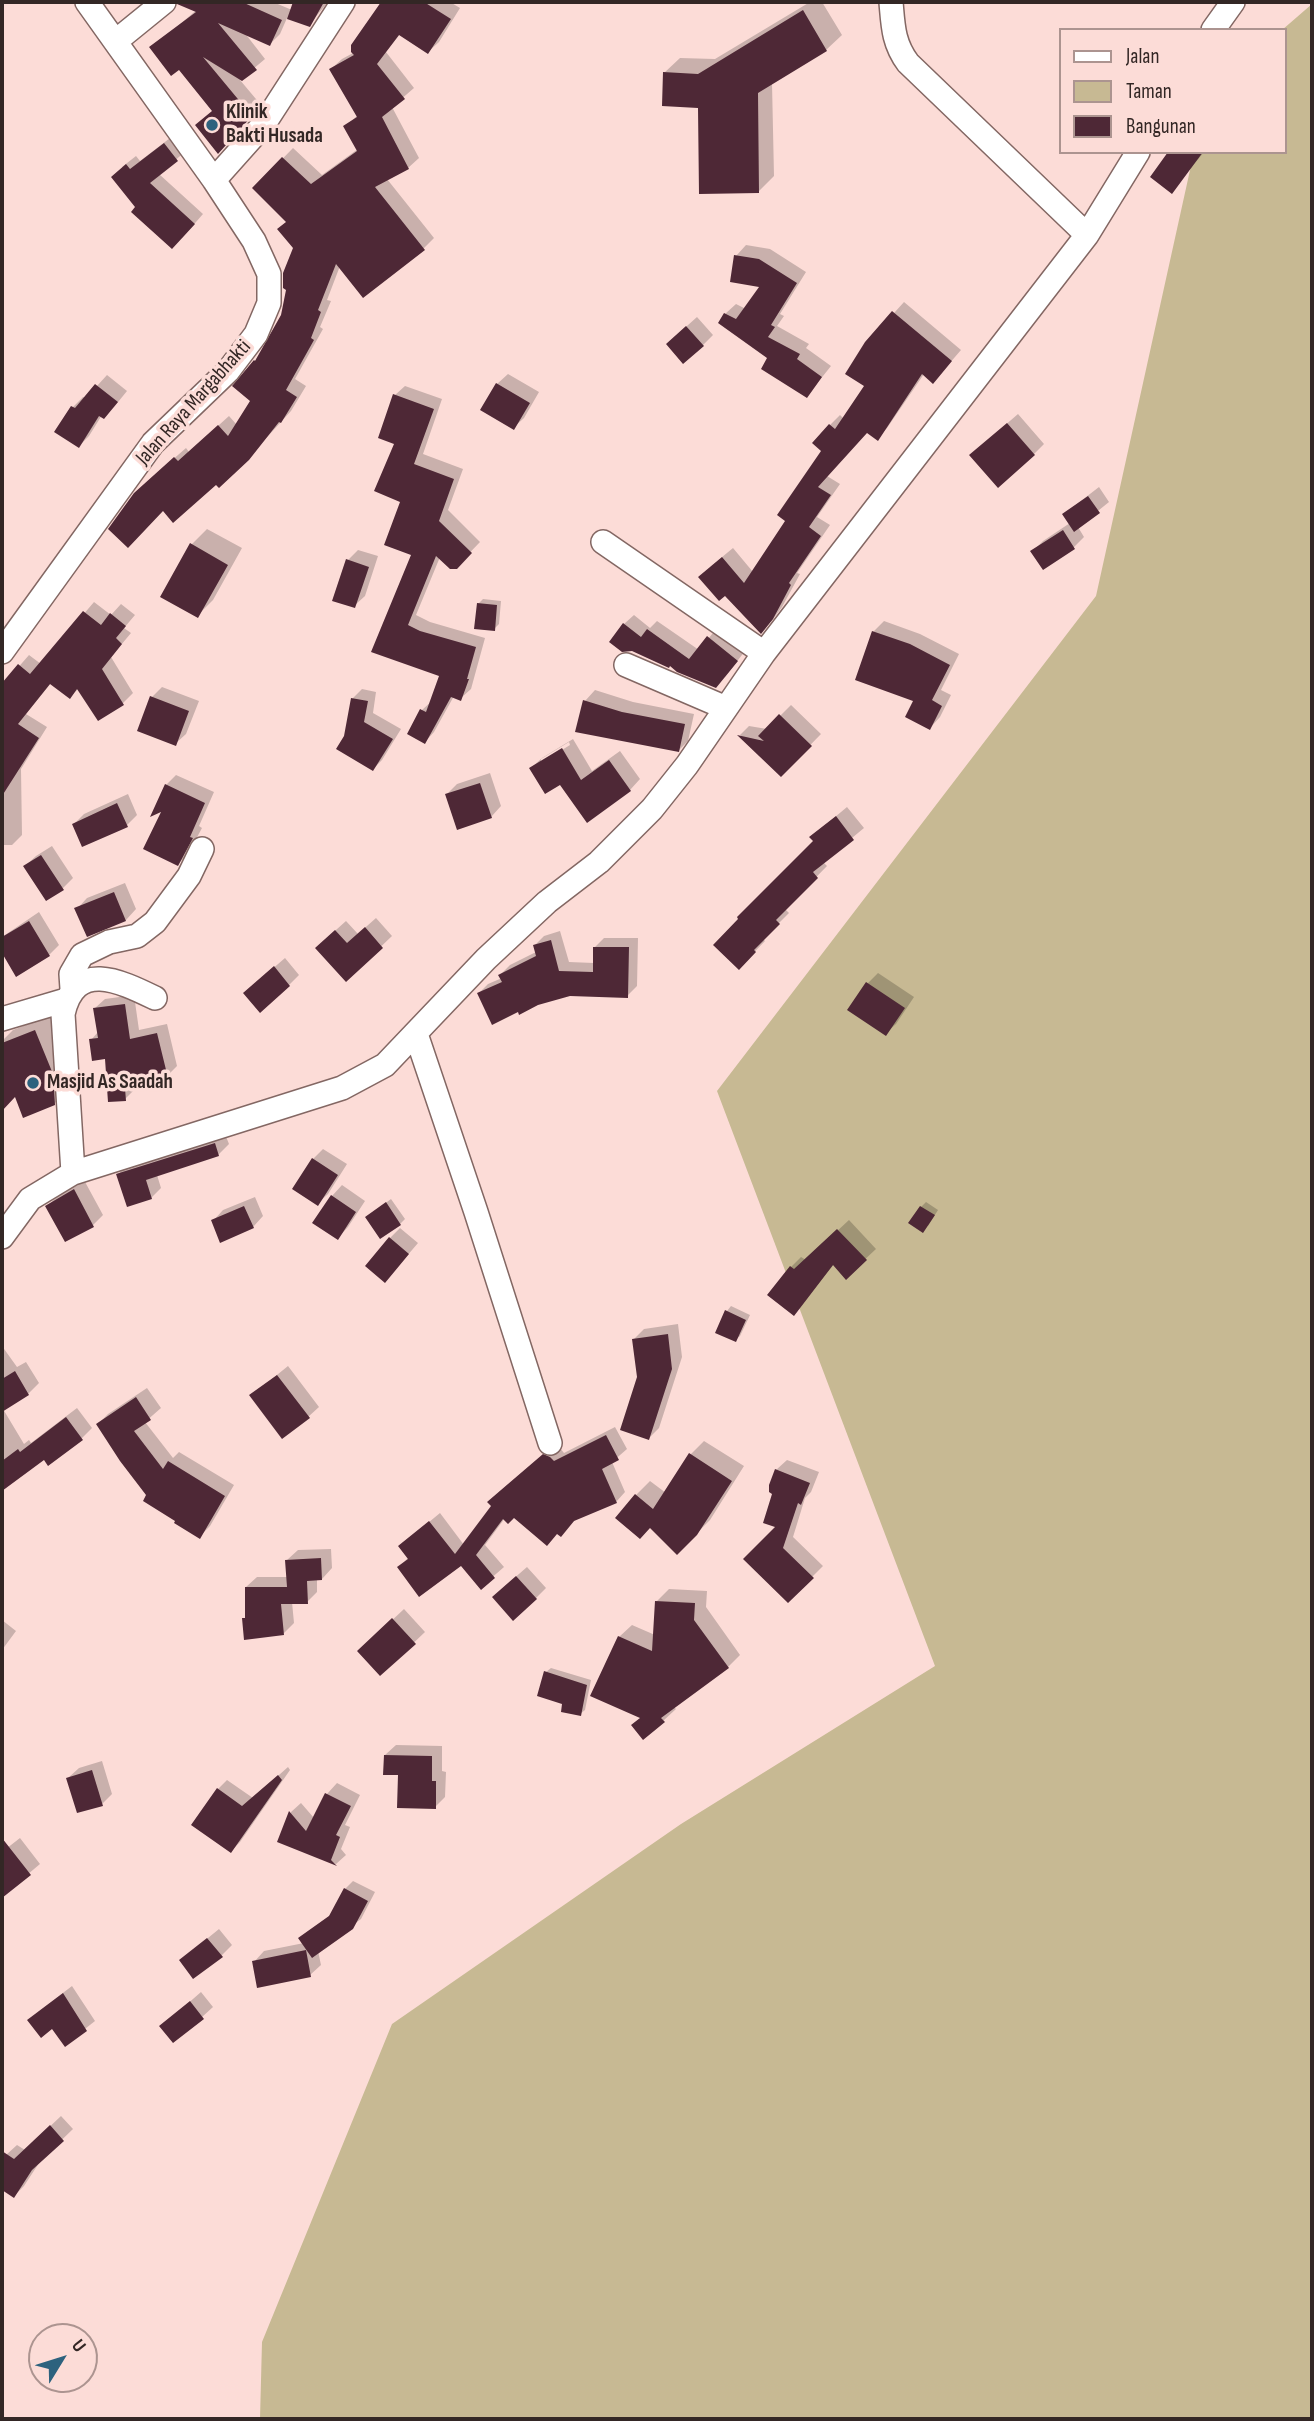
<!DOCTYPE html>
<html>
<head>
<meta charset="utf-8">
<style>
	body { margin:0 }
	#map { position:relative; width:1314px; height:2421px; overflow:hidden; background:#fcdcd7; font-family:"Sofia Sans Condensed",sans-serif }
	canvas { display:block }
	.frame { position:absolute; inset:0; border:4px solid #332725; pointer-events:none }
	.legend { position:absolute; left:1059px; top:28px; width:228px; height:126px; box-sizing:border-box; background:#fcdcd7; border:2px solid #ac9490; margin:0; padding:9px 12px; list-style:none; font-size:21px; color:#332725 }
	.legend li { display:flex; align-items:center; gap:14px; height:35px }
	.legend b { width:35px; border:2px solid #ac9490 }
	.north { position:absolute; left:28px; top:2323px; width:70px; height:70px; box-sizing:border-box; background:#fcdcd7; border:2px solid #ac9490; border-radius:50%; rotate:52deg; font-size:19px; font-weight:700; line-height:28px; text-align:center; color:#332725 }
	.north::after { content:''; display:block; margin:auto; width:24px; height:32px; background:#2d627e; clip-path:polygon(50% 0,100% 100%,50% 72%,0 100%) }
</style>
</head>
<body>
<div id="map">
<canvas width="1314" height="2421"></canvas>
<div class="frame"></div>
<ul class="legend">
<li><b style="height:9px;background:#fff"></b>Jalan</li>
<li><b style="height:19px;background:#c7b993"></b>Taman</li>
<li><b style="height:19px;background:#4e2836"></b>Bangunan</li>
</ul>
<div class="north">U</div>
</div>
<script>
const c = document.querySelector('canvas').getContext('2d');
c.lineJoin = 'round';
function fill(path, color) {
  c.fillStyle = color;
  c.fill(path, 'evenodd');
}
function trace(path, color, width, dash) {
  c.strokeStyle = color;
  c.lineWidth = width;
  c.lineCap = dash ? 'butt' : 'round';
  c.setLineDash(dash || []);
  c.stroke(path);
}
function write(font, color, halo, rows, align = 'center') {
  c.font = font + ' "Sofia Sans Condensed",sans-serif';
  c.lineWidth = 7;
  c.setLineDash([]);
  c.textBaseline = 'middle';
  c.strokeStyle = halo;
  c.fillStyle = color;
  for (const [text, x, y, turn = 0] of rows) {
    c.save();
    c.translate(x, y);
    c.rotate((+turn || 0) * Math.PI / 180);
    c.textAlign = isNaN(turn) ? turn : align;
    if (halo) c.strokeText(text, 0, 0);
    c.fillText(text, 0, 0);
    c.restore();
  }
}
const green = new Path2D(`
	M1312 4V2419H260L262 2342 392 2024 681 1824 935 1666 717 1091 1096 596 1194 152H1284V30H1282Z`);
const shadow = new Path2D(`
	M206 2H273L292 10 295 2H328L309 25 287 18 280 34 270 44 244 32 265 59 240 80 261 105 228 142 213 110 179 68 152 48Z
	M383 2H450L460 8 439 42 428 52 400 34 386 52 414 88 392 107 419 158 408 168 387 179 434 238 424 248 340 266 327 300 331 301 320 327 323 329 295 379 306 386 291 411 248 458 216 483 147 482 186 448 189 452 229 416 237 425 252 401 255 361 282 316 295 248 288 221 254 188 293 148 322 175 358 149 345 127 358 115 331 69 342 59 353 53Z
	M810 2H822L842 35 826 50 772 83 774 176 759 191 699 106 664 73 680 58 715 59Z
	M174 135 186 151 159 174 203 214 182 238 138 208 122 167 136 156 140 161Z
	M1170 152H1204L1172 191Z
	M746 245 770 249 806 272 780 314 784 316 777 326 809 344 806 348 831 366 807 396 725 314 736 304 746 309 763 286 736 256Z
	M904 302 961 350 942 372 924 374 887 428 877 438 867 432 827 476 840 484 817 517 830 525 797 573 800 574 782 607 771 622 710 567 733 548 753 572 788 520 823 451 830 425 840 415 844 419 866 386 867 343Z
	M697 317 713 335 703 345 678 334Z
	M508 374 539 392 524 418 513 428 497 384Z
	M107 375 127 391 114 407 102 415 89 436 79 446 57 432 73 407 83 397 86 398Z
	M405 386 442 399 423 454 463 469 448 510 480 542 456 567 440 557 416 615 430 622 485 638 471 689 461 698 454 696 434 732 425 742 422 710 433 700 442 674 374 651 413 554 402 501 396 443 395 395Z
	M1018 414 1044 444 1034 454 982 445Z
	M1099 487 1109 502 1078 527 1084 537 1074 547 1043 567 1033 551 1043 541 1070 523 1064 514Z
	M207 529 242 548 213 600 197 616 192 544Z
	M358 550 378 556 365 596 354 606 348 560Z
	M483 599 501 601 499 624 494 629 478 604Z
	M94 602 111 615 121 604 135 615 124 628 131 633 111 657 133 693 123 703 98 719 79 688 70 697 51 683 26 714 47 727 21 769 22 835 12 845H2V686L29 655 41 664Z
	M634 615 650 628 657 621 699 650 717 628 745 651 725 677 670 664 624 624Z
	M884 621 920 634 959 654 941 690 951 695 940 717 930 728 915 700 873 632Z
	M162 687 199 701 186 734 175 744 152 697Z
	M362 689 376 692 373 713 401 729 382 760 373 769 346 737 353 698Z
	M595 690 633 702 694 714 688 741 678 751 585 701Z
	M791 705 821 734 781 775 740 735 749 726 767 729Z
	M573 739 592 771 620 751 640 779 630 790 560 783 531 768 542 758ZM569 742 570 745 541 763V759Z
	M490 773 501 806 491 817 447 794 457 784Z
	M176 775 214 792 199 826 202 828 188 854 178 864 165 809 166 785Z
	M128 794 137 815 127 825 74 824 84 814Z
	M847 807 864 828 823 862 827 866 785 909 789 913 763 939 765 941 739 968 815 841 811 837Z
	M52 846 73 878 63 888 25 866 36 856Z
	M125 883 136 909 126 920 77 909 87 898Z
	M39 912 59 945 49 955 16 974 2 951V937Z
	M376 918 392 936 346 980 327 938 346 921 358 934Z
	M560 931 569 962 594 963 595 947 604 938H638L637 986 627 996 479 993 488 984 502 978 500 975 510 965 536 952 535 945 544 936Z
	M285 958 299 975 289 985 256 983Z
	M878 973 914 997 896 1024 885 1034 850 1010 868 983Z
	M134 995 139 1030 167 1024 177 1066 167 1076 135 1084V1089L125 1099 107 1057 91 1040 98 1032 95 1008 105 999Z
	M51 1015 68 1057 70 1088 54 1104 16 1094 2 1109V1080L14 1090 2 1059V1041L13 1030Z
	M225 1134 229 1144 218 1155 157 1175 161 1188 151 1198 118 1174 129 1164Z
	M323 1149 347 1164 328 1194 317 1204 313 1159Z
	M84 1180 103 1215 93 1225 47 1206 58 1196Z
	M342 1185 365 1201 348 1227 338 1238 315 1222 332 1196Z
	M255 1197 263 1216 253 1227 213 1221 223 1210Z
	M391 1199 405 1219 400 1224 372 1213Z
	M926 1202 938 1210 928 1226 921 1207Z
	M849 1220 876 1249 846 1277 834 1264 794 1314 791 1267 801 1257 806 1260Z
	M400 1228 418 1243 395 1270 390 1238Z
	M731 1306 750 1315 740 1336 735 1340 727 1311Z
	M678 1324 682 1357 659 1428 649 1438 634 1339 644 1329Z
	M2 1346 17 1367 26 1362 39 1383 28 1394 3 1409 24 1444 29 1440 31 1443 77 1408 92 1428 82 1438 44 1458 5 1486 2 1481Z
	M288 1366 319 1407 308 1417 251 1396Z
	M147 1388 161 1408 145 1422 173 1458 179 1452 234 1485 210 1526 200 1536 148 1495 98 1424 108 1414Z
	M615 1427 627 1449 612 1462 625 1492 616 1502 576 1519 561 1535 514 1516 505 1518 485 1545 504 1567 481 1587 461 1564 399 1567 409 1557 400 1546 440 1513 464 1545 493 1505 499 1492 554 1446 560 1448 564 1453Z
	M704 1441 744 1466 710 1520 677 1553 636 1495 650 1481 666 1493 691 1454Z
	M787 1460 819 1472 811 1492 805 1498 793 1537 823 1566 788 1601 774 1493 776 1470Z
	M331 1549 332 1568 322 1579H317V1592L307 1602H292L294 1623 284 1633 244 1619 247 1616 246 1587 257 1577H288L287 1560 298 1550Z
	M527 1567 546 1588 536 1598 504 1587Z
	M669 1589 707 1591 706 1607 740 1655 728 1667 673 1706 676 1709 663 1721 642 1717 619 1637 632 1625 655 1635 657 1601Z
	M404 1609 425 1632 381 1674 370 1641Z
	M2 1620 16 1631 2 1650Z
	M551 1668 591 1680 585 1710 580 1714 564 1703 546 1672Z
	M396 1745 442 1746V1771L446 1772 445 1797 435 1807 400 1774 385 1755Z
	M102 1761 112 1794 102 1804 68 1778 79 1768Z
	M288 1767 290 1770 240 1842 231 1851 218 1789 227 1780 253 1798Z
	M337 1783 360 1795 345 1825 350 1827 341 1849 346 1855 336 1864 279 1841 291 1812 301 1803 314 1818 327 1794Z
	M20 1838 40 1864 2 1896V1852Z
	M353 1881 375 1892 361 1919 318 1951 321 1965 310 1975 254 1962 264 1951 304 1943 300 1938 333 1913 345 1889Z
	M219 1929 232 1945 221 1956 181 1960Z
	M72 1986 95 2021 66 2044 38 2012Z
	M201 1992 213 2007 202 2017 162 2026Z
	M61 2116 73 2129 41 2160 24 2186 14 2196 2 2188V2161L6 2155 17 2145 25 2150Z`);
const building = new Path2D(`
	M178 2H242L282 20 270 46 218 23 257 70 242 81 203 57 252 116 218 154 195 125 212 111 179 70 171 76 149 47 196 12 177 4Z
	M293 2H324L310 27 287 19Z
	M381 2H424L451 19 428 54 399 35 377 64 405 99 382 117 409 169 375 187 425 250 363 298 336 264 318 310 321 312 311 338 314 340 286 390 297 397 281 423 279 422 249 460 219 488 216 485 173 523 163 511 128 548 108 529 134 493 174 457 178 461 218 425 228 436 250 401 232 386 254 360 255 361 281 315 286 290 283 288V273L293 248 277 229 286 222 252 188 282 157 311 184 357 151 343 126 357 117 329 69 354 55 351 52V45Z
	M803 10 827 51 758 93 759 193 699 194 698 108 662 106 663 72 698 74Z
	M164 143 178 161 150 183 195 224 172 249 131 212 135 207 111 177 126 164 130 169Z
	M1168 152H1203L1172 194 1150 177Z
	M734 255 759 259 797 283 771 325 775 327 768 337 800 354 797 359 822 377 807 398 761 369 767 358 718 323 724 313 736 319 759 287 730 282Z
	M892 311 952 361 933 384 922 374 878 441 867 433 818 487 831 495 809 527 821 536 789 583 791 585 773 619 761 634 725 596 719 601 698 577 722 557 744 583 785 521 777 515 821 451 812 443 829 424 835 429 864 386 845 374 865 342Z
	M686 326 704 346 683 364 666 344Z
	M496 383 530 403 514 430 480 410Z
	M95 384 118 402 104 419 99 416 79 448 54 432 71 406 75 408Z
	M393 394 434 409 414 464 454 479 439 521 472 553 457 569H450L436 556 408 625 420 631 476 647 467 679H469L461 701 451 697 425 744 407 734 420 709 426 712 439 676 371 652 411 555 384 545 400 502 374 491 394 444 378 438Z
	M1007 423 1035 455 998 488 969 455Z
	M1088 496 1100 513 1074 532 1062 514Z
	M1063 530 1075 549 1043 570 1030 551Z
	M190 543 228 565 198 618 160 597Z
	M346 559 369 567 355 608 332 601Z
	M477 603 497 605 495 631 474 629Z
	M83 611 101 625 110 613 126 626 116 638 122 644 102 669 124 705 98 721 77 689 70 699 50 684 18 724 39 738 2 796V683L18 664 30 674Z
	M623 623 641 637 647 629 689 659 707 636 738 661 716 688 677 672 670 666 669 668 632 651 622 652 609 642Z
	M872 631 910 644 950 665 932 700 942 706 930 730 905 717 913 701 855 680Z
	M150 696 189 711 176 746 137 731Z
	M351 698 368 701 364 722 393 739 373 771 336 749 344 736Z
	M583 700 622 712 685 724 679 752 575 732Z
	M779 714 812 746 781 777 737 735 764 741 758 736Z
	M562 748 581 780 609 760 631 791 587 823 560 785 545 794 529 768Z
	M480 783 492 818 457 830 445 794Z
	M165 784 205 803 190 837 193 838 178 866 143 849 161 812 150 817Z
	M117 803 128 827 82 847 72 824Z
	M836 816 854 840 813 872 818 878 776 920 780 924 754 950 756 952 739 970 713 945 738 919 737 917 813 841 809 837Z
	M41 855 64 890 46 901 23 866Z
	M114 892 126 921 87 937 74 908Z
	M29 921 50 956 16 977 2 953V937Z
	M365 927 383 948 346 982 315 948 335 930 347 943Z
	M551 940 559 971 593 972V947H629L628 998 570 996 538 1005 519 1015 518 1012 492 1025 477 993 502 982 498 975 536 956 533 945Z
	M274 966 290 986 260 1013 243 993Z
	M866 982 905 1008 886 1036 847 1010Z
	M125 1004 130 1039 157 1033 168 1078 125 1088 126 1101 108 1102 105 1059 92 1061 89 1039 98 1038 93 1008Z
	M35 1030 53 1074 55 1105 23 1118 15 1097 2 1111V1043Z
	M215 1143 219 1156 146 1180 152 1199 127 1207 116 1174Z
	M312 1158 338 1175 318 1206 292 1189Z
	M74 1189 94 1227 65 1242 45 1206Z
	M331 1195 356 1212 338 1240 312 1223Z
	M386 1202 401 1225 380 1239 365 1217Z
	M244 1206 254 1228 220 1243 211 1220Z
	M920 1206 935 1215 923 1233 908 1223Z
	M837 1229 867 1260 846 1280 833 1265 794 1316 767 1295 790 1266 794 1269Z
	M389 1237 409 1254 385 1283 365 1266Z
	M725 1310 746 1320 736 1342 715 1333Z
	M668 1334 672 1369 649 1440 620 1430 637 1377 632 1339Z
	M15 1371 29 1395 2 1412V1379Z
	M277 1375 310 1418 282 1439 249 1395Z
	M136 1397 151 1420 134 1431 163 1469 168 1461 225 1496 200 1539 174 1523 175 1521 143 1501 146 1495 120 1461 96 1424Z
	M66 1417 83 1440 48 1466 44 1460 2 1491V1461L18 1449 20 1452Z
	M606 1435 619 1460 602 1469 617 1503 574 1521 561 1537 557 1534 547 1546 514 1518 508 1524 503 1519 476 1555 495 1578 481 1590 461 1566 419 1597 397 1567 408 1559 398 1546 429 1521 455 1554 491 1506 487 1502 543 1454 550 1457 554 1461Z
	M689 1453 732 1481 697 1535 677 1555 650 1528 640 1539 615 1518 635 1494 653 1509Z
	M775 1469 810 1483 801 1505 798 1503 783 1548 814 1578 788 1603 743 1559 775 1527 763 1523 772 1494 769 1492V1485Z
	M321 1558 322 1580 307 1581 308 1604H281L284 1635 244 1640 242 1618H245V1587H287L285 1560Z
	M516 1576 537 1599 513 1621 492 1597Z
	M655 1601 695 1603 694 1620 729 1668 661 1718 665 1722 643 1740 631 1725 640 1718 590 1696 618 1636 652 1651Z
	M392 1618 416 1644 380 1676 357 1651Z
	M544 1671 587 1685 581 1716 561 1712 562 1704 537 1696Z
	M384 1755 432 1756V1781H436V1809L397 1808 398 1775H383Z
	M92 1770 103 1806 77 1813 66 1778Z
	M278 1775 282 1780 231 1853 191 1825 217 1788 242 1806Z
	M325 1793 351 1806 336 1835 340 1837 331 1860 337 1866 277 1842 289 1811 306 1831Z
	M2 1838 31 1875 2 1898Z
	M344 1888 368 1901 353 1929 312 1958 298 1938 329 1916Z
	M207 1938 223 1957 193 1979 179 1960Z
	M306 1950 311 1977 257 1988 252 1961Z
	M63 1993 87 2031 65 2047 52 2029 41 2038 27 2020Z
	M190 2001 204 2019 173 2043 159 2026Z
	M50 2125 64 2141 32 2170 14 2198 2 2190V2151L14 2159Z`);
const minor = new Path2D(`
	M891 2C893 25 893 43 908 63L1087 235
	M1213 30 1233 2
	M116 41 164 2
	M214 180 264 124 343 2
	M603 542 764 653
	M2 652 153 443 228 371 256 334 269 303V274L254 241 214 180 87 2
	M626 665 726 708
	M72 989 71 974 82 955 109 942 137 936 155 922 189 876 202 849
	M2 1019 66 1000
	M416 1034 476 1212 550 1443
	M73 1173 63 1014C75 959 120 981 155 998
	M2 1237 30 1199 73 1173 342 1088 385 1065 486 959 547 902 599 862 652 809 687 765 764 653 1087 235 1138 152`);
const markers = [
	[212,125,7,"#2d627e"],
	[33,1083,7,"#2d627e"]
];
const poiNames = [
	["Klinik",226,113],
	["Bakti Husada",226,137],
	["Masjid As Saadah",47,1083]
];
const streetNames = [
	["Jalan Raya Margabhakti",194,403,-48]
];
fill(green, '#c7b993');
fill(shadow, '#0003');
fill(building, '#4e2836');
trace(minor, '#836763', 26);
trace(minor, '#fff', 23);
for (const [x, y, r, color] of markers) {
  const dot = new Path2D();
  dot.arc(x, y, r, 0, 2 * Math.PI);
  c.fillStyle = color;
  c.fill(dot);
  trace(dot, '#fcdcd7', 2.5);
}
write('bold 21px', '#332725', '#fcdcd7', poiNames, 'left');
write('21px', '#332725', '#fcdcd7', streetNames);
</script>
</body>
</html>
